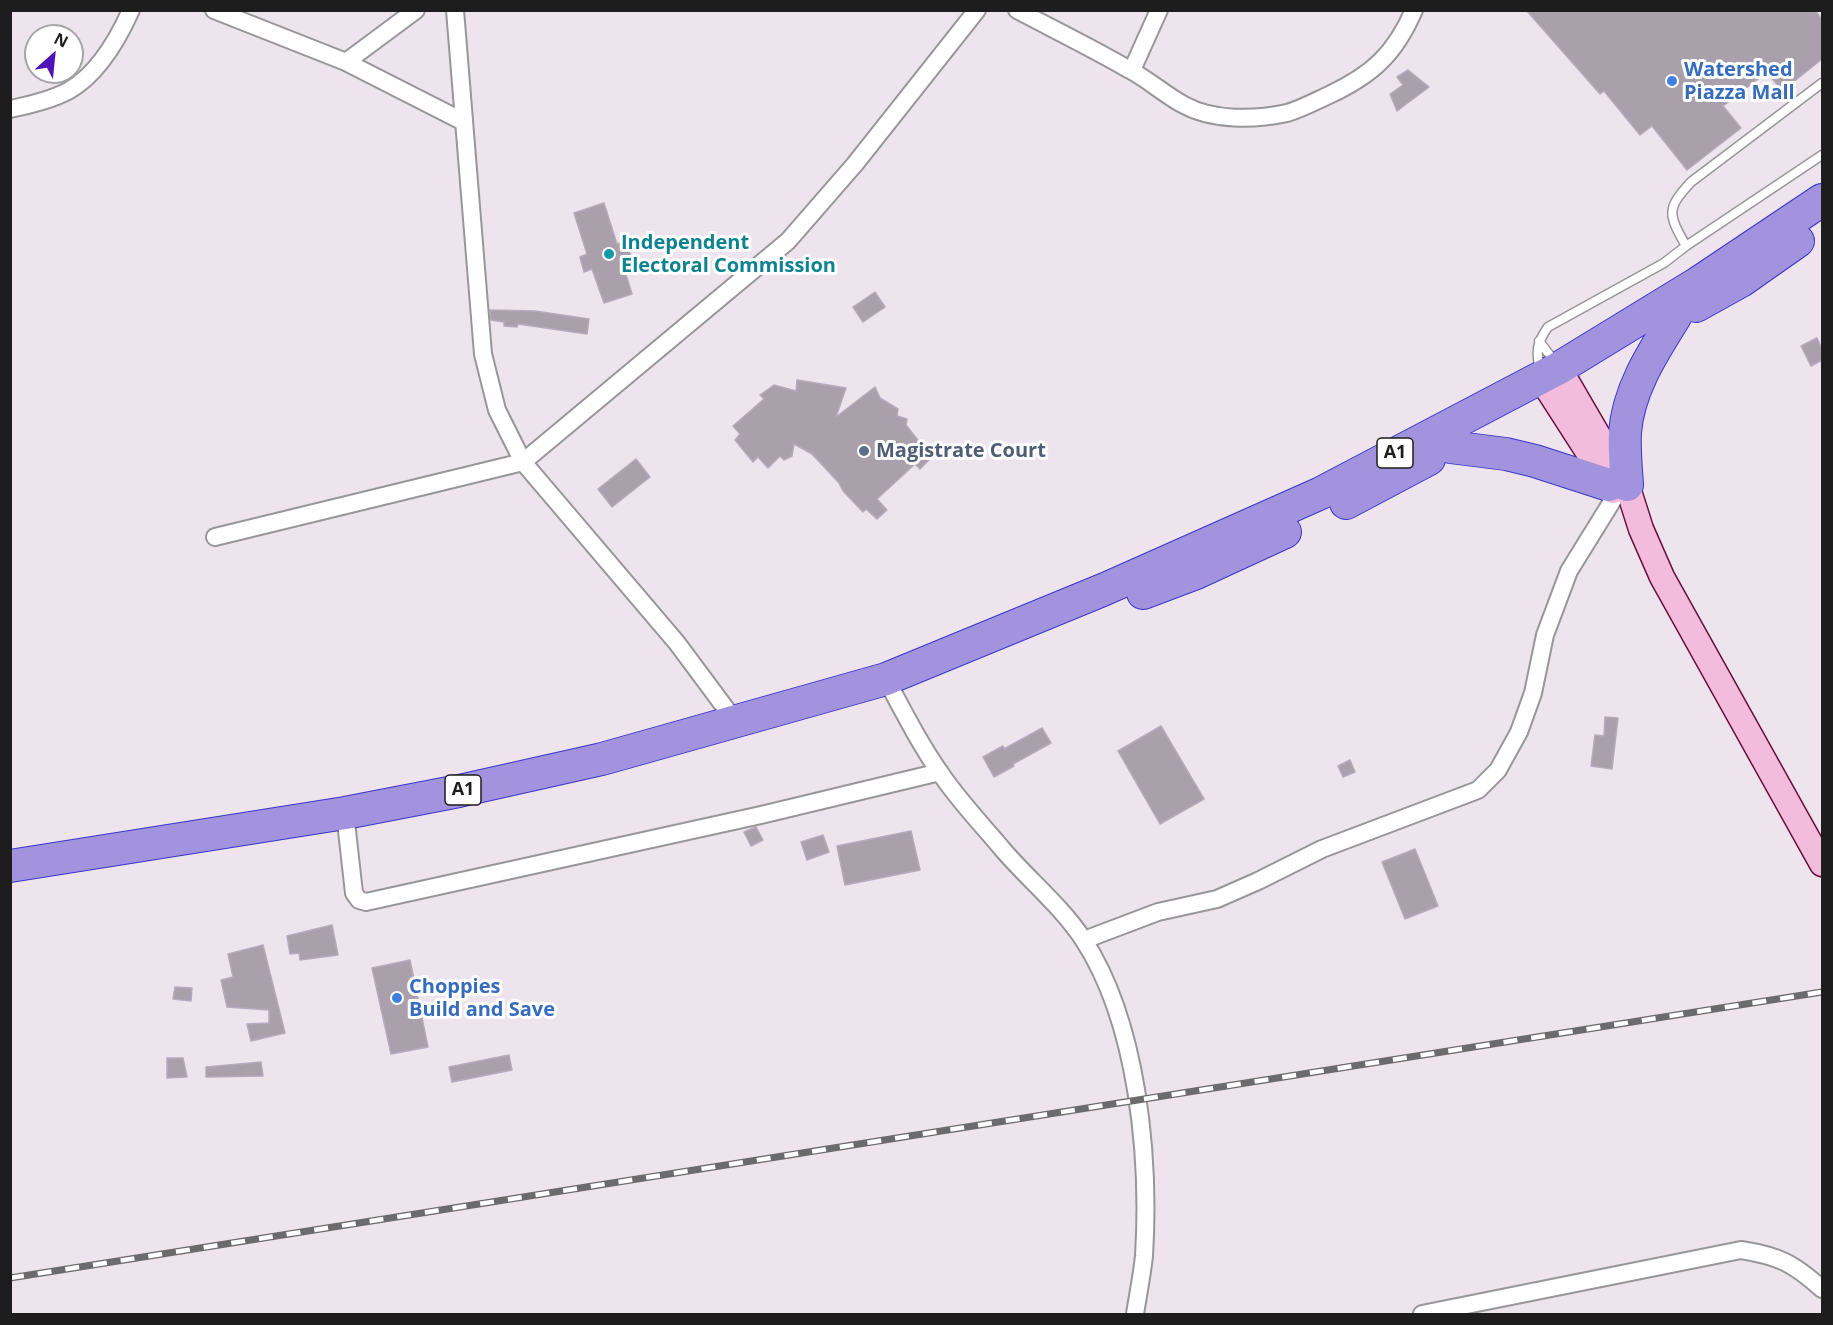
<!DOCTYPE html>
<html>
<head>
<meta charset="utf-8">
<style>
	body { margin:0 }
	#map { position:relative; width:1833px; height:1325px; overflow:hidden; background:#ede4ed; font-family:"Open Sans",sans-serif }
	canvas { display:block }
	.frame { position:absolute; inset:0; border:12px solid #1d1d1d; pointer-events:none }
	.north { position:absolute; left:24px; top:24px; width:60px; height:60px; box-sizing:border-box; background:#fff; border:2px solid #a5a5a5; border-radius:50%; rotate:27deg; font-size:16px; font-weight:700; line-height:24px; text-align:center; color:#1d1d1d }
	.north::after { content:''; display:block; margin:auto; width:21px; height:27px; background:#5013b7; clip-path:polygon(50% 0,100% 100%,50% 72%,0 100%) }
</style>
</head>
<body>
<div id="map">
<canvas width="1833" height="1325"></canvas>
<div class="frame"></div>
<div class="north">N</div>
</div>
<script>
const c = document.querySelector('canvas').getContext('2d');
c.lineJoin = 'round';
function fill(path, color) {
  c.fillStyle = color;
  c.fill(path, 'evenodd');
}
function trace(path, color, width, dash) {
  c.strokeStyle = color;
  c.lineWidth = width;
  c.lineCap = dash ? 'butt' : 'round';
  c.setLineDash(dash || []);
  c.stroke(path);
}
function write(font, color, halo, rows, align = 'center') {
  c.font = font + ' "Open Sans",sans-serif';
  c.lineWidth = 6;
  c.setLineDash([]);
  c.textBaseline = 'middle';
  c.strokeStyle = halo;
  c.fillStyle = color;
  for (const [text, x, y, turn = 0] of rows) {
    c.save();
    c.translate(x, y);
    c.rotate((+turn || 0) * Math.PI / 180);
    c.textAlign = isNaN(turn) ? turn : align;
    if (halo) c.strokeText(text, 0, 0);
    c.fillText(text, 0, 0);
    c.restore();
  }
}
const building = new Path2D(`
	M1526 10H1815L1822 20V59L1782 91 1767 72 1723 106 1741 128 1687 170 1652 126 1640 135 1604 91 1600 94Z
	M1408 70 1429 87 1397 111 1390 94 1403 85 1397 77Z
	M604 203 617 244 626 241 632 259 622 262 632 294 604 303 592 269 584 272 580 257 587 254 574 213Z
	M875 292 885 307 863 322 853 307Z
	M490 310 535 311 589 319 587 334 518 324 517 327 504 326V322L491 320Z
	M1817 338 1822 349V360L1811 366 1801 346Z
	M797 380 846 388 836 417 875 387 880 398 898 409 897 416 907 419 906 425 921 444 918 448 929 460 920 469 915 464 877 499 887 510 877 519 866 509 863 512 843 491 839 483 812 454 794 444 792 456 784 460 780 456 768 468 758 457 753 462 735 440 740 434 733 426 764 399 760 395 774 385 796 391Z
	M636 459 650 477 612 507 598 489Z
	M1605 717 1618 718 1612 769 1591 766 1595 735 1604 736Z
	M1161 726 1204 799 1160 824 1118 751Z
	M1042 728 1051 743 1013 764 1014 766 994 777 983 757 1003 746 1004 749Z
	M1350 760 1355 772 1343 777 1338 766Z
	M756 827 763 840 751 846 744 832Z
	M911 831 920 870 845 885 837 846Z
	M823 835 829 852 807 860 801 842Z
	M1415 849 1438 906 1405 919 1382 862Z
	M332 925 338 955 300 960 299 953 290 954 287 936Z
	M263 945 285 1033 251 1041 247 1024 269 1023V1010L227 1007 221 980 233 977 228 954Z
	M410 960 428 1047 391 1054 372 968Z
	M175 987 192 988 191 1001 173 999Z
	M509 1055 512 1070 452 1082 449 1067Z
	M167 1058H183L187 1077 167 1078Z
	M261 1062 263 1076 206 1077V1067Z`);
const lane = new Path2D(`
	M1686 246 1822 155
	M1539 341 1555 362
	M1540 372C1536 351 1536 344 1548 327L1664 263 1686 246C1668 214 1666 209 1691 182L1822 83`);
const street = new Path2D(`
	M214 10 346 62 464 122
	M455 10 483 354 497 410 523 462 677 643 735 721
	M1017 10C1055 30 1094 49 1130 70 1149 80 1165 95 1184 105 1213 121 1255 120 1287 113 1301 109 1316 101 1329 95 1372 75 1395 54 1414 10
	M346 62 416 10
	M1132 70 1159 10
	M10 109C30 105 51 100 68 91 97 75 118 39 131 10
	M215 537 523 462 788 241 855 164 977 10
	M886 679C904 713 921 746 943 777 961 803 984 827 1004 851 1030 881 1061 906 1083 939 1138 1023 1150 1157 1144 1256 1142 1275 1138 1295 1135 1314
	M345 813 354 893 359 900 366 902 761 815 940 772
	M1084 940 1158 912 1217 899 1258 881 1322 849 1478 790 1498 770 1519 732 1533 693 1545 635 1569 571 1616 495
	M1422 1314 1741 1250C1779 1256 1793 1263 1822 1289`);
const secondary = new Path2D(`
	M1559 368 1627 485 1641 529 1662 577 1822 864
	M1541 379 1613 491`);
const highway = new Path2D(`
	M1696 306 1741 281 1798 241
	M1450 447 1506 454 1535 461 1609 485
	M1627 485C1626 468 1624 451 1625 433 1628 390 1653 352 1675 317
	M1346 503 1429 459
	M1143 593 1196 573 1285 532
	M10 866 345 813 459 791 602 759 886 679 1105 589 1321 493 1559 368 1698 283 1822 200`);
const rail = new Path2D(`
	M10 1278 1822 992`);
const markers = [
	[1672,81,6,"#3f7fe0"],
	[609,254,6,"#0f9aa8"],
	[864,451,6,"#5c6f8a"],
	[397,998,6,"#3f7fe0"]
];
const shields = [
	[1395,453,36],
	[463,790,36]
];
const shieldNames = [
	["A1",1395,453],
	["A1",463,790]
];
const shopNames = [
	["Watershed",1684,70],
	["Piazza Mall",1684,93],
	["Choppies",409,987],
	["Build and Save",409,1010]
];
const cultureNames = [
	["Independent",621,243],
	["Electoral Commission",621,266]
];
const serviceNames = [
	["Magistrate Court",876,451]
];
fill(building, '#a9a0ab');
trace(building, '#b9a8be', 1.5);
trace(lane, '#979797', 11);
trace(street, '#979797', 20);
trace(secondary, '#690f3e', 27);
trace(highway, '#3935c8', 34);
trace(lane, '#fff', 8);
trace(street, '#fff', 16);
trace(secondary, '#f3bcdc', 24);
trace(highway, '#a193de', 32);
trace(rail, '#6b6b6b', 7);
trace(rail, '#fff', 4.5, [14]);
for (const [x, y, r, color] of markers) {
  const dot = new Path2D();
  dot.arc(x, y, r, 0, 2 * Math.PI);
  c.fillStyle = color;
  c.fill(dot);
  trace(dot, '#fff', 2);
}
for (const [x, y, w] of shields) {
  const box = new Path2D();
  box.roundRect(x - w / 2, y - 15, w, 30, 4.5);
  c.fillStyle = '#fff';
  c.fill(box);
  trace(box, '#1d1d1d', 1.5);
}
write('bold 18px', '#1d1d1d', null, shieldNames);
write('bold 20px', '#366cbe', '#fff', shopNames, 'left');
write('bold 20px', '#0d838f', '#fff', cultureNames, 'left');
write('bold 20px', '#4e5e75', '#fff', serviceNames, 'left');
</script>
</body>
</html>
